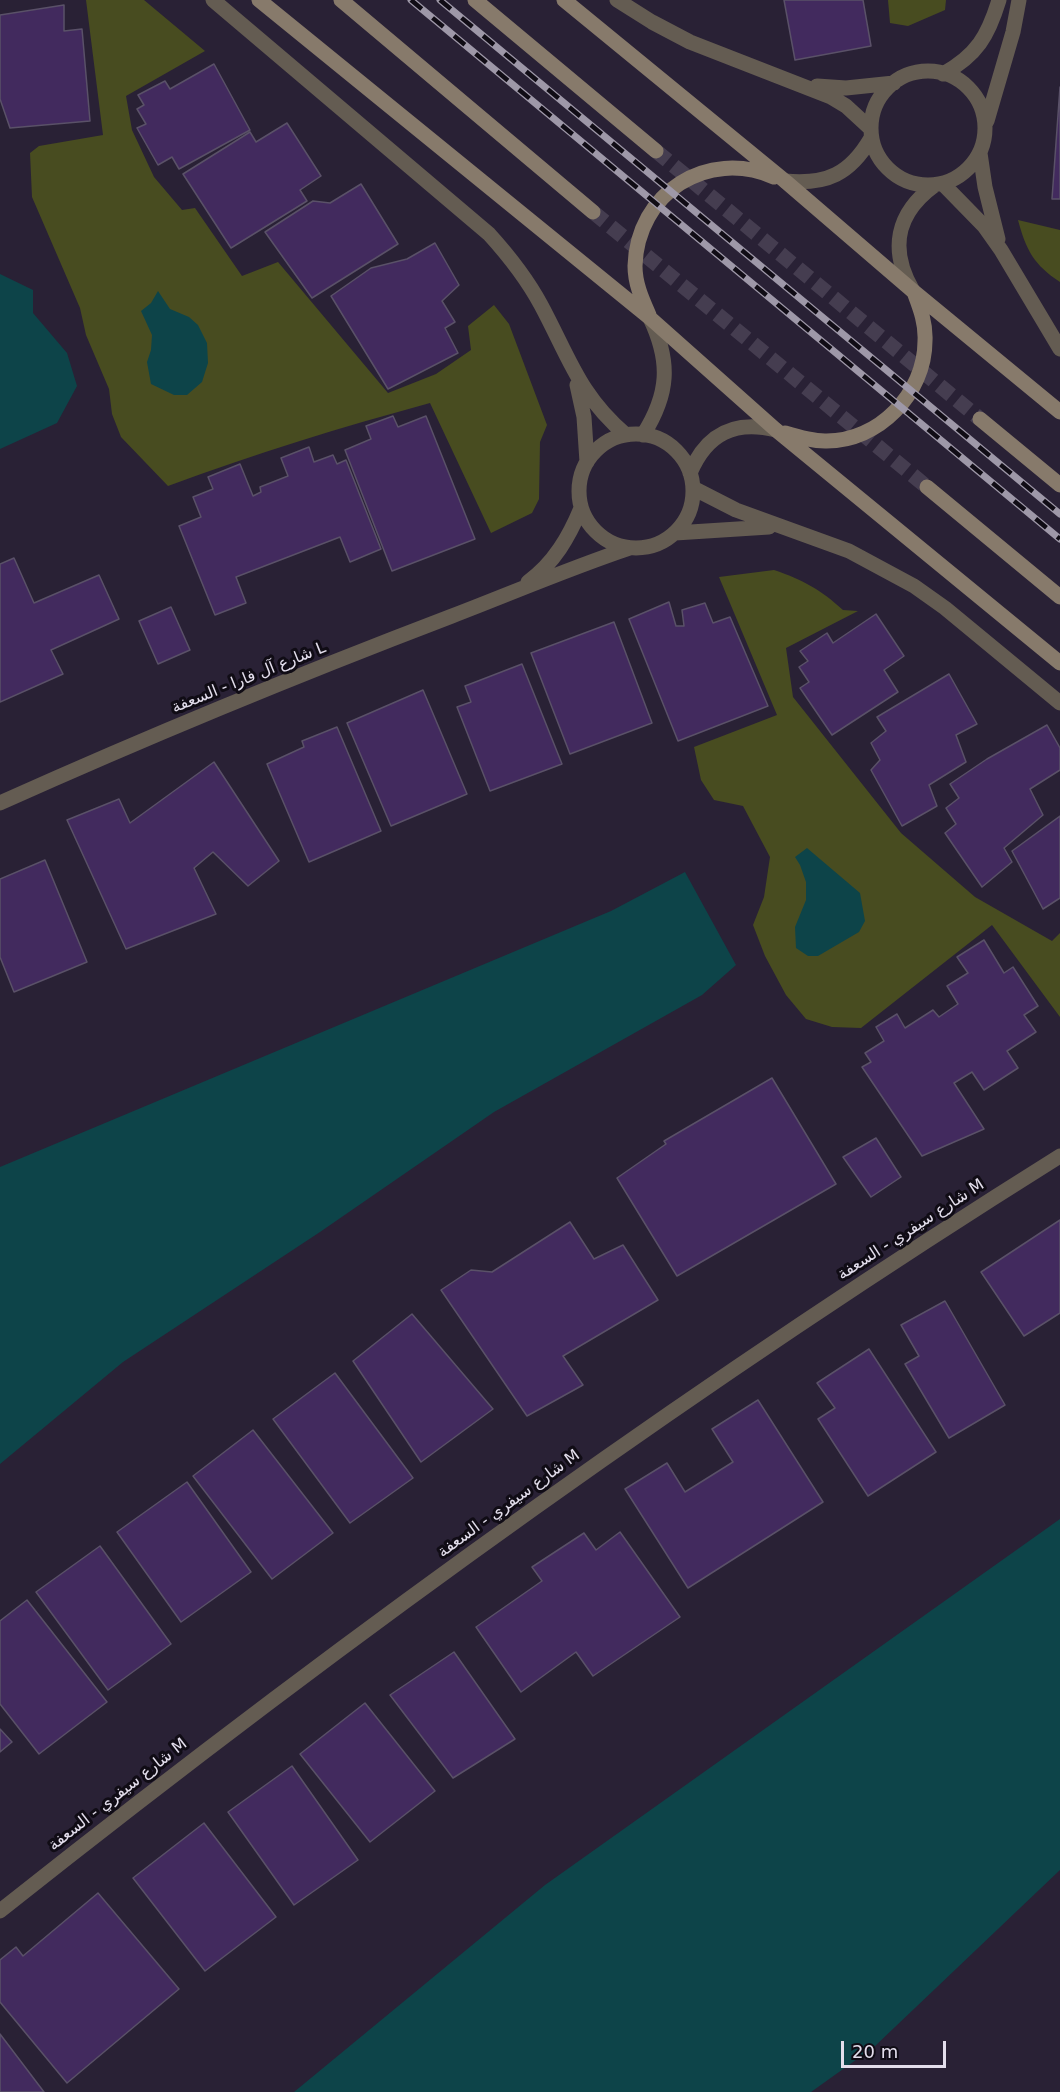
<!DOCTYPE html>
<html>
<head>
<meta charset="utf-8">
<style>
	body { margin:0 }
	#map { position:relative; width:1060px; height:2092px; overflow:hidden; background:#292135; font-family:"DejaVu Sans",sans-serif }
	canvas { display:block }
	.scale { position:absolute; left:841px; top:2041px; width:105px; height:27px; box-sizing:border-box; border:3px solid #e3deec; border-top:0; padding-left:8px; font-size:18px; line-height:21px; white-space:nowrap; color:#e3deec; -webkit-text-stroke:4px #100c15; paint-order:stroke }
</style>
</head>
<body>
<div id="map">
<canvas width="1060" height="2092"></canvas>
<div class="scale">20 m</div>
</div>
<script>
const c = document.querySelector('canvas').getContext('2d');
c.lineJoin = 'round';
function fill(path, color) {
  c.fillStyle = color;
  c.fill(path, 'evenodd');
}
function trace(path, color, width, dash) {
  c.strokeStyle = color;
  c.lineWidth = width;
  c.lineCap = dash ? 'butt' : 'round';
  c.setLineDash(dash || []);
  c.stroke(path);
}
function write(font, color, halo, rows, align = 'center') {
  c.font = font + ' "DejaVu Sans",Cairo,sans-serif';
  c.lineWidth = 6;
  c.setLineDash([]);
  c.textBaseline = 'middle';
  c.strokeStyle = halo;
  c.fillStyle = color;
  for (const [text, x, y, turn = 0] of rows) {
    c.save();
    c.translate(x, y);
    c.rotate((+turn || 0) * Math.PI / 180);
    c.textAlign = isNaN(turn) ? turn : align;
    if (halo) c.strokeText(text, 0, 0);
    c.fillText(text, 0, 0);
    c.restore();
  }
}
const green = new Path2D(`
	M86 0H144L205 51 126 96 132 130 154 177 182 210 195 208 242 276 278 262 388 393 436 374 471 350 468 326 494 305 509 324 547 425 540 442 539 499 532 513 491 533 430 403C342 427 254 454 168 486L121 437 112 414 109 389 86 335 80 308 32 197 30 153 39 146 103 135Z
	M888 0H946L945 10 908 26 890 23Z
	M1018 220 1060 230V282C1034 265 1026 250 1018 220Z
	M774 570C803 580 820 589 843 610L858 611 786 648 793 697 901 833 975 897 1052 941 1060 933V1017L992 925 861 1028 832 1027 806 1019 786 995 765 956 753 925 764 897 770 857 743 806 714 800 701 780 694 747 777 715 719 577Z`);
const water = new Path2D(`
	M0 274 33 290V313L67 353 77 386 57 423 0 449Z
	M158 291 170 309 189 317 198 325 207 343 208 363 202 382 187 395H174L151 384 147 362 151 350 152 335 141 311 151 303Z
	M807 848 860 893 865 921 859 932 818 956H808L796 948 795 927 806 900V882L800 865 795 857Z
	M685 872 736 965 702 995 494 1112 320 1232 123 1362 0 1464V1167L611 911Z
	M1060 1519V1870L874 2047 811 2092H294L545 1885Z`);
const building = new Path2D(`
	M784 0H863L871 46 795 60Z
	M64 5V31L82 29 90 121 10 128 0 99V15Z
	M214 64 250 130 179 169 172 157 158 165 137 128 146 124 137 109 144 105 138 95 165 81 170 89Z
	M1060 87V199H1052Z
	M287 123 321 176 300 190 307 201 231 248 183 174 250 132 256 142Z
	M361 184 398 244 312 298 265 232 313 201 330 203Z
	M435 243 459 285 442 301 455 322 445 328 458 353 388 389 331 296 371 268 407 259Z
	M393 416 398 427 426 416 475 539 392 571 345 450 371 439 366 426Z
	M309 447 314 462 333 455 337 464 346 460 381 549 350 562 340 537 236 577 246 603 215 615 179 526 201 517 193 497 213 489 208 477 240 464 253 496 261 492 260 487 288 476 281 458Z
	M14 558 34 603 99 575 119 619 51 650 63 674 0 702V564Z
	M669 602 676 626H684L682 610 705 603 713 623 730 617 768 706 678 741 629 619Z
	M171 607 190 650 158 664 139 621Z
	M876 614 904 656 884 670 898 692 832 735 800 688 809 682 799 667 808 661 800 651 827 633 833 643Z
	M614 622 652 723 570 754 531 653Z
	M522 664 562 764 490 791 457 707 471 702 465 686Z
	M949 674 977 724 956 735 966 762 929 785 937 806 902 826 871 770 880 760 871 743 886 731 877 717Z
	M423 690 467 794 391 826 347 723Z
	M1047 725 1060 748V770L1030 789 1043 815 1004 848 1012 862 982 887 945 833 956 824 946 808 959 798 950 784 987 759Z
	M337 727 381 831 309 862 267 764 304 747 302 741Z
	M214 762 279 861 248 886 213 852 194 868 216 914 126 949 67 820 119 799 130 823Z
	M1060 816V898L1043 909 1012 851Z
	M45 860 87 962 14 992 0 957V879Z
	M984 940 1004 973 1013 967 1038 1006 1024 1015 1036 1032 1007 1051 1018 1068 984 1090 972 1072 954 1083 984 1129 922 1156 862 1067 871 1062 865 1053 884 1041 876 1027 897 1014 905 1028 933 1010 939 1017 958 1004 947 986 968 973 957 957Z
	M772 1078 836 1184 677 1276 617 1178 666 1144 664 1141Z
	M876 1138 901 1177 871 1197 843 1157Z
	M1060 1220V1313L1024 1336 981 1272Z
	M570 1222 594 1259 623 1245 658 1300 563 1356 583 1385 527 1416 441 1290 471 1270 492 1272Z
	M945 1301 1005 1405 949 1438 905 1364 919 1356 901 1325Z
	M412 1314 493 1409 421 1462 353 1361Z
	M869 1349 936 1452 868 1496 818 1419 835 1408 817 1383Z
	M335 1373 413 1478 350 1523 273 1419Z
	M758 1400 823 1502 688 1588 625 1489 667 1463 685 1492 733 1462 712 1429Z
	M253 1430 333 1533 272 1579 193 1476Z
	M187 1482 251 1572 181 1622 117 1532Z
	M620 1532 680 1617 593 1676 576 1652 521 1692 476 1627 542 1581 532 1567 584 1533 596 1550Z
	M100 1546 171 1644 108 1690 36 1592Z
	M27 1600 107 1702 39 1754 0 1704V1621Z
	M454 1652 515 1739 453 1778 390 1695Z
	M365 1703 435 1791 370 1842 300 1754Z
	M0 1729 12 1742 0 1752Z
	M292 1766 358 1860 294 1905 228 1812Z
	M204 1823 276 1917 205 1971 133 1878Z
	M98 1893 179 1989 67 2083 0 2002V1960L16 1947 23 1956Z
	M0 2034 44 2092H0Z`);
const secondaryTunnel = new Path2D(`
	M656 151 980 419
	M593 212 927 487`);
const street = new Path2D(`
	M213 0 489 234C509 256 527 279 541 305 569 357 579 395 626 435
	M617 0 652 22 690 42 831 97 846 106 871 129
	M871 128a57 57 0 1 1 114 0a57 57 0 1 1-114 0Z
	M943 74C977 55 988 36 999 0
	M817 86 846 88 894 83
	M987 121 1013 32 1019 0
	M980 153 985 187 998 239
	M785 181C827 185 850 174 871 138
	M943 184 984 226 1001 250 1060 349
	M913 291C889 250 896 213 935 185
	M577 385 584 417 587 462
	M579 491a57 57 0 1 1 114 0a57 57 0 1 1-114 0Z
	M643 435C669 394 671 362 650 318
	M690 473C707 433 735 420 776 430
	M693 488 736 510 849 551 914 586 945 608 1060 703
	M675 533 769 527
	M528 582C554 563 569 537 581 508
	M0 803C149 736 300 674 452 616 512 593 570 568 630 548
	M0 1911C340 1641 691 1387 1060 1156`);
const secondary = new Path2D(`
	M259 0 650 318 776 430 1060 663
	M341 0 593 212
	M475 0 656 151
	M564 0 785 181 913 291 1060 412
	M649 315C642 299 635 284 635 266 637 193 707 148 774 177
	M980 419 1060 485
	M785 433C798 437 811 441 825 441 879 442 925 393 925 341 926 323 920 308 914 292
	M927 487 1060 597`);
const rail = new Path2D(`
	M411 0 1060 539
	M440 0 1060 514`);
const streetNames = [
	["شارع آل فارا - السعفة L",249,678,-22],
	["شارع سيفري - السعفة M",911,1230,-33],
	["شارع سيفري - السعفة M",509,1504,-36],
	["شارع سيفري - السعفة M",118,1795,-38]
];
fill(green, '#484c20');
fill(water, '#0d4449');
fill(building, '#422a5e');
trace(building, '#5a5168', 1.5);
trace(secondaryTunnel, '#453d50', 15, [15, 8]);
trace(street, '#645c52', 15);
trace(secondary, '#877a6b', 15);
trace(rail, '#9e98a8', 7);
trace(rail, '#100c15', 4.5, [14]);
write('16px', '#e3deec', '#100c15', streetNames);
</script>
</body>
</html>
